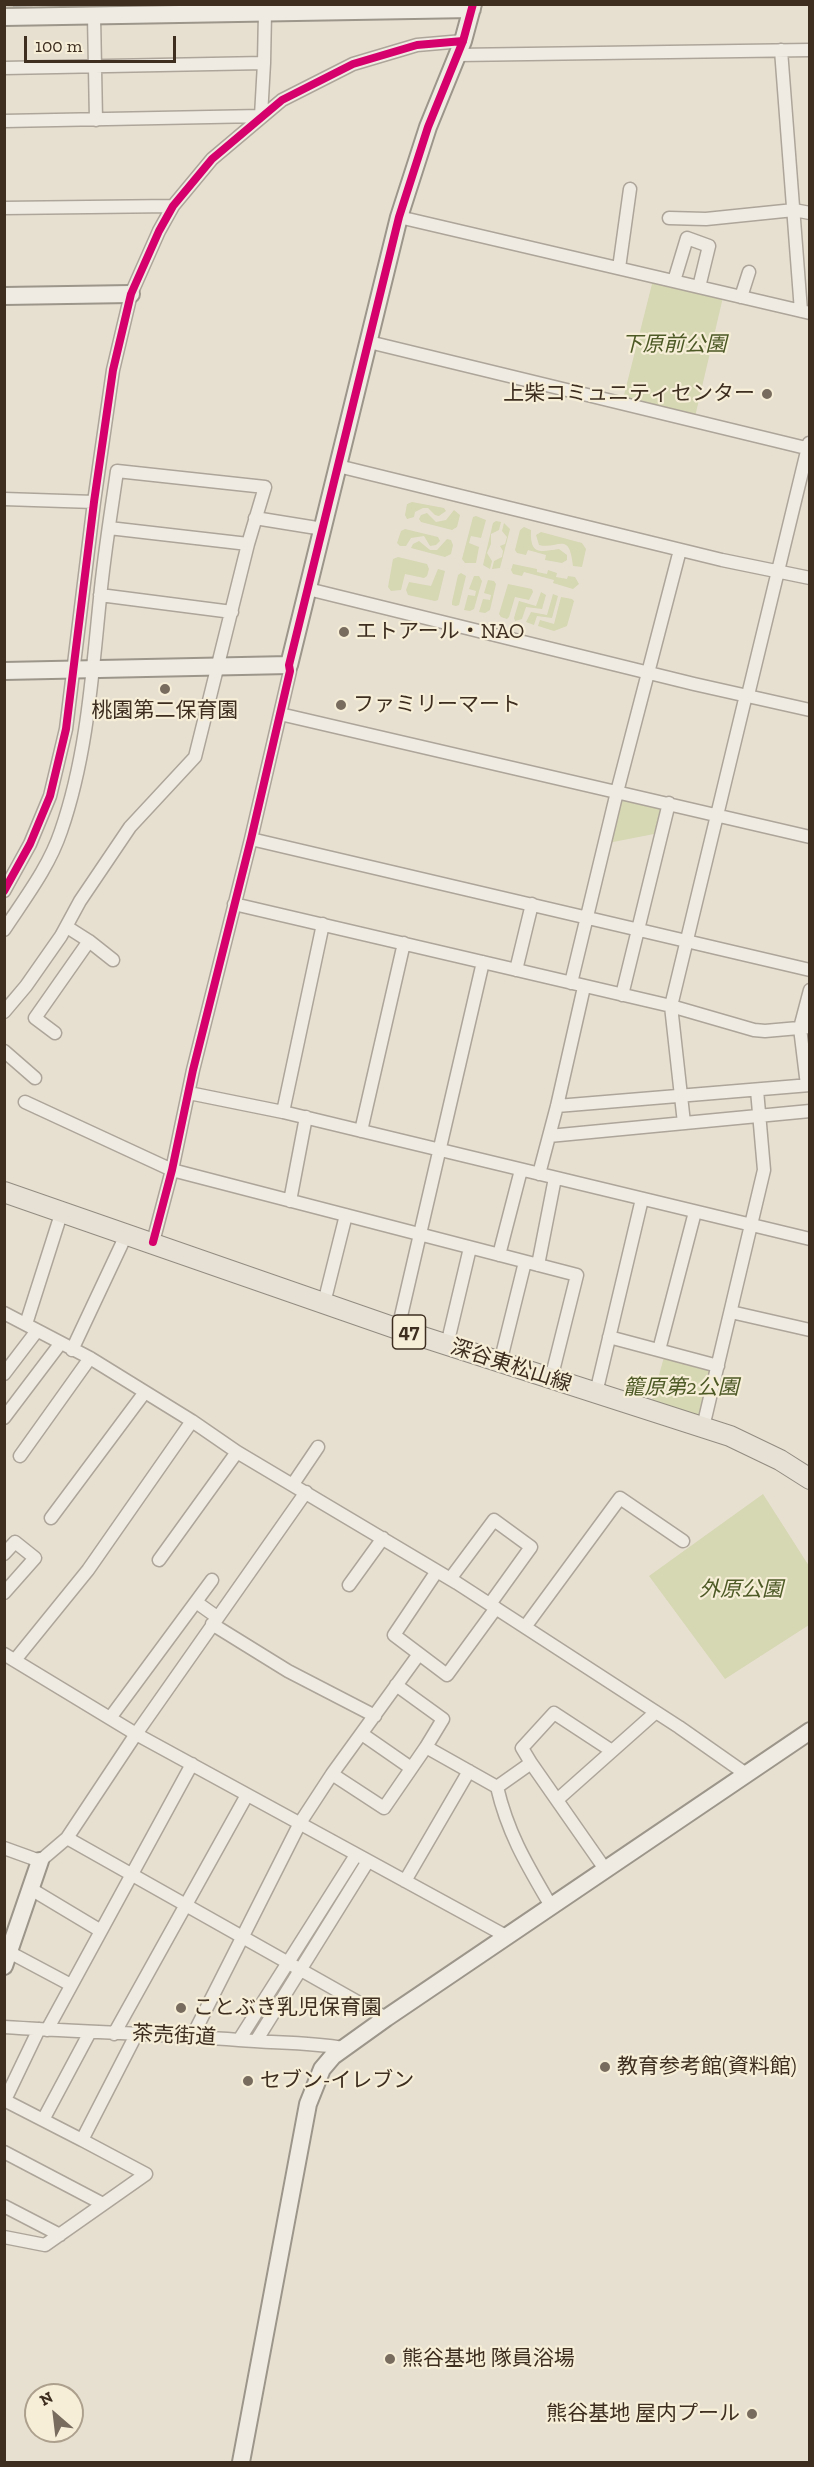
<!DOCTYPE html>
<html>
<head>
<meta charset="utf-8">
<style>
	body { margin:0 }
	#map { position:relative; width:814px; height:2467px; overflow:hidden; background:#e7e0d1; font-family:"Zilla Slab",serif }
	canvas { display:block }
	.frame { position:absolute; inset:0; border:6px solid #3d2e20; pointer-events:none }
	.north { position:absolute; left:24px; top:2383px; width:60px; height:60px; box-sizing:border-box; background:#f7eed8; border:2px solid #ada18e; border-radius:50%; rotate:332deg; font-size:16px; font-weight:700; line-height:24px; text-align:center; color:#3d2e20 }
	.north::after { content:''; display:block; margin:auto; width:21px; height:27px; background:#786c5e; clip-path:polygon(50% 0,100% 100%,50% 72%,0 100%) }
	.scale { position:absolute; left:24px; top:36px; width:152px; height:27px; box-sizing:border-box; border:3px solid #3d2e20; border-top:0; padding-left:8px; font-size:18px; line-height:21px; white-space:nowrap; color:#3d2e20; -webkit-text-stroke:4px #f7eed8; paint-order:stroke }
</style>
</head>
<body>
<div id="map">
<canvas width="814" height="2467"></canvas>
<div class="frame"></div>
<div class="north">N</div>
<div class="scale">100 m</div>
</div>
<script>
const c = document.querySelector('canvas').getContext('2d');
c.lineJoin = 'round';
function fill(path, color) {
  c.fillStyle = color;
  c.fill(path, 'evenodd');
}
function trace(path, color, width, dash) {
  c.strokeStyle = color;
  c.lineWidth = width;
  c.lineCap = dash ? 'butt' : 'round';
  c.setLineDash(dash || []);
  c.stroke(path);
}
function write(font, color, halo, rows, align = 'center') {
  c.font = font + ' "Zilla Slab","Noto Sans JP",serif';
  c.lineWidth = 4.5;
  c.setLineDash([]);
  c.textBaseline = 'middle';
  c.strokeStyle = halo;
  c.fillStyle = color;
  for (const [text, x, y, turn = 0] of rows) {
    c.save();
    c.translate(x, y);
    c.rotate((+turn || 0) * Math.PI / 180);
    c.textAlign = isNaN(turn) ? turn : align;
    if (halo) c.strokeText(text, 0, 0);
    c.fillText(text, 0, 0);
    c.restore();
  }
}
const green = new Path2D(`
	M654 276 724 293 694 421 622 403Z
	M412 502 444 508 446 511 439 516 435 515 428 508H423L415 512 414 517 407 519 405 515 407 504Z
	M454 510 460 515 457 527 452 530 421 522 419 519 421 515 427 513 436 522 446 520Z
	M476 516 486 520 481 538 471 536 469 543 479 547 476 563H465L462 559 473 517Z
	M496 521 501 522 499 530 491 534V544L487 553 492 561 490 569 483 565 493 523Z
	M504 523 510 529 500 568 492 569 494 561 502 557 503 551 500 546 505 544 507 537 502 531Z
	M524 527 531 530C530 555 539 552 559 549L567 555V560L562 563 545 560 546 555 528 550 526 555 517 553 515 550 520 530Z
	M405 529 438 537 440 541 436 545 430 546 424 536 411 538 406 546H400L397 543 401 531Z
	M541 532 582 543 586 549 582 567 573 566C569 530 559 550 539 545L536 535Z
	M447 539 451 540 453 545 451 554 445 557 411 548 413 544 419 541 430 550H437Z
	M398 557 427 564 429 569 427 576 424 578 405 574 401 590 391 591 388 587 393 559Z
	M513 564 537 569V572L547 574 548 570 557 573 556 577 567 579 568 576 575 577 579 584 573 589 553 583 554 580 524 572 522 576 513 574 511 570Z
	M438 569 445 571 438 600 435 601 408 595 406 590 409 582 431 586Z
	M461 573 466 576 459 605 456 606 452 605V602L458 575Z
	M474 576H479L482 581 474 609 470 611 464 610 468 595 475 596 476 591 469 589Z
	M488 580 494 581 496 584 490 610 485 613 479 612 483 599 490 600 491 595 484 593Z
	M508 584 532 589 533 592 529 600 515 597 509 617 507 619 501 617 499 614Z
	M541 592 546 595 542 609 526 607 522 619 515 621 514 618 519 601 536 606Z
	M553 594 558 596 552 618 537 616 534 625 526 622 531 612 547 615Z
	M561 597 572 599 574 601 567 626 554 631 538 626 540 620 554 624Z
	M617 799 661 808 654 834 608 843Z
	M664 1357 713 1369 698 1421 651 1404Z
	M763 1494 809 1566V1625L725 1679 649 1576Z`);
const street = new Path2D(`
	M94 16 96 120
	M781 50 801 311
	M457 55 810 50
	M264 63 265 12
	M4 68 264 63 261 116
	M4 121 261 116
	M4 208 173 206
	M399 217 810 313
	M669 218 706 219 794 210 810 213
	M619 268 630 189
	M674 281 687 238 709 246 699 287
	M741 297 749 272
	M369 342 810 449
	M338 466 722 560 810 578
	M4 499 94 502
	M255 518 323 529
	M109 528 248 544
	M308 589 694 684 810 710
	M100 595 232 612
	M748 695 809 443
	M280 714 810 837
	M251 839 810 970
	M4 891 30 844 50 796 66 729 94 502 113 370 131 294 159 231 173 206 212 159 282 100 353 64 417 45 463 41
	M234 904 671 1006 754 1030 765 1031 810 1027
	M67 927 89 941
	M4 930C25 898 49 867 61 831 87 756 92 676 100 598 104 555 111 513 117 471L265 487 248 544 195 757 130 827 80 901 61 936 26 986 4 1012
	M516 970 532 904
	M571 983 617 792 680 550
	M622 995 669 803
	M55 1033 35 1018 89 941 113 960
	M4 1051 35 1078
	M807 1085 800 1028 810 990
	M189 1093 283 1112 810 1239
	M25 1102 172 1170 577 1275 551 1379
	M557 1106 810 1085
	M283 1112 323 924
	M684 1123 671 1006 746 695
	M361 1131 404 943
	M549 1136 810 1111
	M539 1174 557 1106 584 987
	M290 1201 306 1117
	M153 1242 172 1170 193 1070 251 839 290 671 289 665
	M499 1255 521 1170
	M538 1265 555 1178
	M324 1303 346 1215
	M731 1312 810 1330
	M4 1313 90 1358 192 1421 237 1452 457 1583 679 1727 746 1774
	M26 1324 62 1211
	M398 1329 483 962
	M609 1337 718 1366
	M447 1345 470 1248
	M72 1350 127 1233
	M659 1350 695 1212
	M500 1363 525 1262
	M4 1374 36 1332
	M596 1393 642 1199
	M4 1418 60 1344
	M703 1427 764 1170 757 1090
	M20 1456 90 1358
	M293 1484 318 1447
	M51 1518 145 1392
	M4 1554 15 1542 35 1558 4 1593
	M159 1560 237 1452
	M437 1571 394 1635 447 1675 496 1608
	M450 1579 494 1520 531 1547 490 1604
	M349 1585 383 1538
	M196 1602 217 1617
	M212 1624 288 1671 375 1716
	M525 1627 620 1498 683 1541
	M4 1654 136 1734 506 1936
	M15 1660 88 1570 192 1421
	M396 1685 443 1719 426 1747 497 1787C508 1834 527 1865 551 1906
	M110 1718 212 1580
	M362 1734 411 1768
	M531 1763 522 1748 554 1713 612 1751
	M332 1774 384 1808 426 1747
	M497 1787 531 1763 605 1869
	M557 1800 656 1712
	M67 1838 386 2018
	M4 1848 40 1861 67 1838 136 1734 306 1492
	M405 1881 469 1771
	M31 1889 101 1931
	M9 1952 71 1985
	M4 2027C83 2032 161 2034 239 2040 274 2043 309 2042 344 2048
	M47 2030 192 1764
	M114 2034 247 1795
	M193 2035 300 1823 332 1774 419 1654
	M239 2040 356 1855
	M256 2041 368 1861
	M4 2100 82 2140 136 2035
	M5 2100 39 2029
	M43 2120 90 2032
	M4 2152 103 2204
	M4 2206 60 2235
	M4 2237 45 2245 146 2174 82 2140`);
const secondary = new Path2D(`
	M4 17 472 9
	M4 296 131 294
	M4 671 289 665 399 217 428 127 463 41 473 4
	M4 1966 40 1861
	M241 2462 308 2104 322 2069 333 2056 386 2018 810 1731`);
const primary = new Path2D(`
	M4 1192 398 1329 730 1436 780 1460 810 1479`);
const rail = new Path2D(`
	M4 5 31 4`);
const cycleway = new Path2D(`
	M4 891 30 844 50 796 66 729 94 502 113 370 131 294 159 231 173 206 212 159 282 100 353 64 417 45 463 41
	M153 1242 172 1170 193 1070 251 839 290 671 289 665 399 217 428 127 463 41 473 4`);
const markers = [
	[767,394,6,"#786c5e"],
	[344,632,6,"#786c5e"],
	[165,689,6,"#786c5e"],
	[341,705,6,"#786c5e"],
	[181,2008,6,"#786c5e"],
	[605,2067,6,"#786c5e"],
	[248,2081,6,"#786c5e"],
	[390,2359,6,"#786c5e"],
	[752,2414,6,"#786c5e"]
];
const shields = [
	[409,1332,33]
];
const shieldNames = [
	["47",409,1332]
];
const parkNames = [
	["下原前公園",674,345],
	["籠原第2公園",681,1388],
	["外原公園",741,1590]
];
const poiNames = [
	["上柴コミュニティセンター",755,394,"right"],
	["エトアール・NAO",356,632],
	["ファミリーマート",353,705],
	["桃園第二保育園",165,711,"center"],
	["ことぶき乳児保育園",193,2008],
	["教育参考館(資料館)",617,2067],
	["セブン-イレブン",260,2081],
	["熊谷基地 隊員浴場",402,2359],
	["熊谷基地 屋内プール",740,2414,"right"]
];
const streetNames = [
	["深谷東松山線",511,1366,18],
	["茶売街道",174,2036,3]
];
fill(green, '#d6d7b3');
trace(street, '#ada599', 15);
trace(secondary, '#9c958a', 20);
trace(primary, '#928b80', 22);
trace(street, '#efebe3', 12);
trace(secondary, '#efebe3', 16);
trace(primary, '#e6e1d4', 20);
trace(rail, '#afaaa2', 5);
trace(rail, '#f7eed8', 3, [9]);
trace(cycleway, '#d6006c', 8);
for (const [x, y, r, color] of markers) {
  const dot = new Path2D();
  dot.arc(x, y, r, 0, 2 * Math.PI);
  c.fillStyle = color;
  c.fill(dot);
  trace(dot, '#f7eed8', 2);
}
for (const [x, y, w] of shields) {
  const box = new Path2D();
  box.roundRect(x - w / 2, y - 17, w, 34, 4.5);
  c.fillStyle = '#f7eed8';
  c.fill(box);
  trace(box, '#3d2e20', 1.5);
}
write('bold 20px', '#3d2e20', null, shieldNames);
write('italic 21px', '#4d5a26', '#f7eed8', parkNames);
write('21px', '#3d2e20', '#f7eed8', poiNames, 'left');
write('21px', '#3d2e20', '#f7eed8', streetNames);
</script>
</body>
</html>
